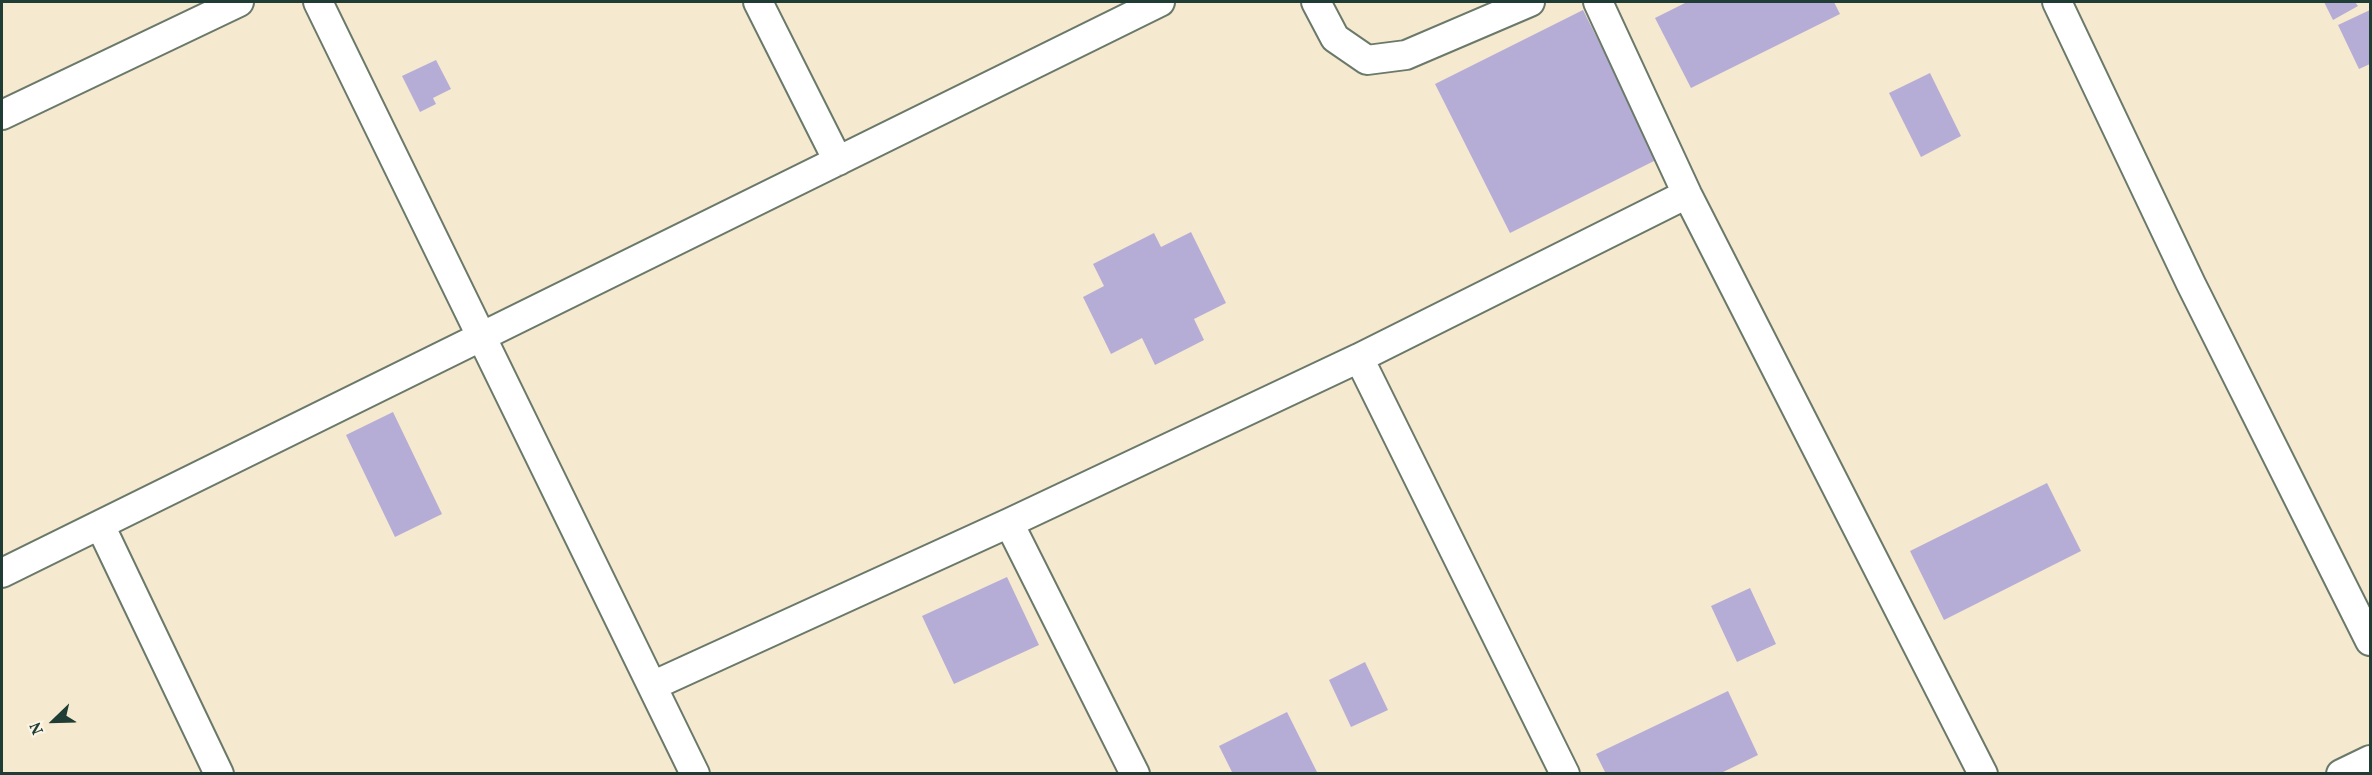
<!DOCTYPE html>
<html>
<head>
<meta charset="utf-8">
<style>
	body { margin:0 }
	#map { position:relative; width:2372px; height:775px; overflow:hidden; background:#f5e9cf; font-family:Vollkorn,serif }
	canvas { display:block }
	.frame { position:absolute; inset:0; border:3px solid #1f3d34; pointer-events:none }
	.north { position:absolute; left:24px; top:691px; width:60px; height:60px; -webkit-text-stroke:4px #fcf5e5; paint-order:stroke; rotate:247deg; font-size:16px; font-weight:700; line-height:24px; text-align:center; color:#1f3d34 }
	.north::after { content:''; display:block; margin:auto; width:21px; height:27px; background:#1f3d34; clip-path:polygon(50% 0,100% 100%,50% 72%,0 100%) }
</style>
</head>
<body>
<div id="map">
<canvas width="2372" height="775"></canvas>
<div class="frame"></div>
<div class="north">N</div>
</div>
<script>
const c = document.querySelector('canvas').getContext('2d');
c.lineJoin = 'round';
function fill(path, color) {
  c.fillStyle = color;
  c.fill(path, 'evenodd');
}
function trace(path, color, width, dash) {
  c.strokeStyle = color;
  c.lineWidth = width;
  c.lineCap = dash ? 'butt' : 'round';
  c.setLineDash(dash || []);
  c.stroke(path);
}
const building = new Path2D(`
	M1687 2H1834L1840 14 1691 88 1655 18Z
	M2324 2H2355L2358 6 2333 20Z
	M1583 10 1658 159 1510 233 1435 84Z
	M2370 10V64L2359 69 2338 25Z
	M436 60 451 89 433 98 436 104 420 112 402 76Z
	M1930 73 1961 136 1921 157 1889 93Z
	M1191 232 1226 303 1194 319 1204 340 1155 365 1142 338 1111 354 1083 297 1104 286 1093 264 1154 233 1161 247Z
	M393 412 442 514 395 537 346 435Z
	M2047 483 2081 551 1944 620 1910 551Z
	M1007 577 1039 645 954 684 922 616Z
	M1750 588 1776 644 1737 662 1711 606Z
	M1365 662 1388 710 1351 727 1329 680Z
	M1728 691 1758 755 1719 774H1606L1596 754Z
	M1287 712 1318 774H1233L1219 746Z`);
const street = new Path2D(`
	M318 2 695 774
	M758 2 838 161
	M1316 2 1335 38 1367 60 1406 55 1530 2
	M1598 2 1687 194 1983 774
	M2057 2 2191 284 2370 641
	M2 115 239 2
	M1359 358 1565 774
	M1009 523 1135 774
	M100 525 219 774
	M2 573 1160 2
	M652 686 1009 523 1359 358 1687 194
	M2341 774 2370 760`);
fill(building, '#b6add7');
trace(street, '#6a796a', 32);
trace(street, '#fff', 28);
</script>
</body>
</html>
